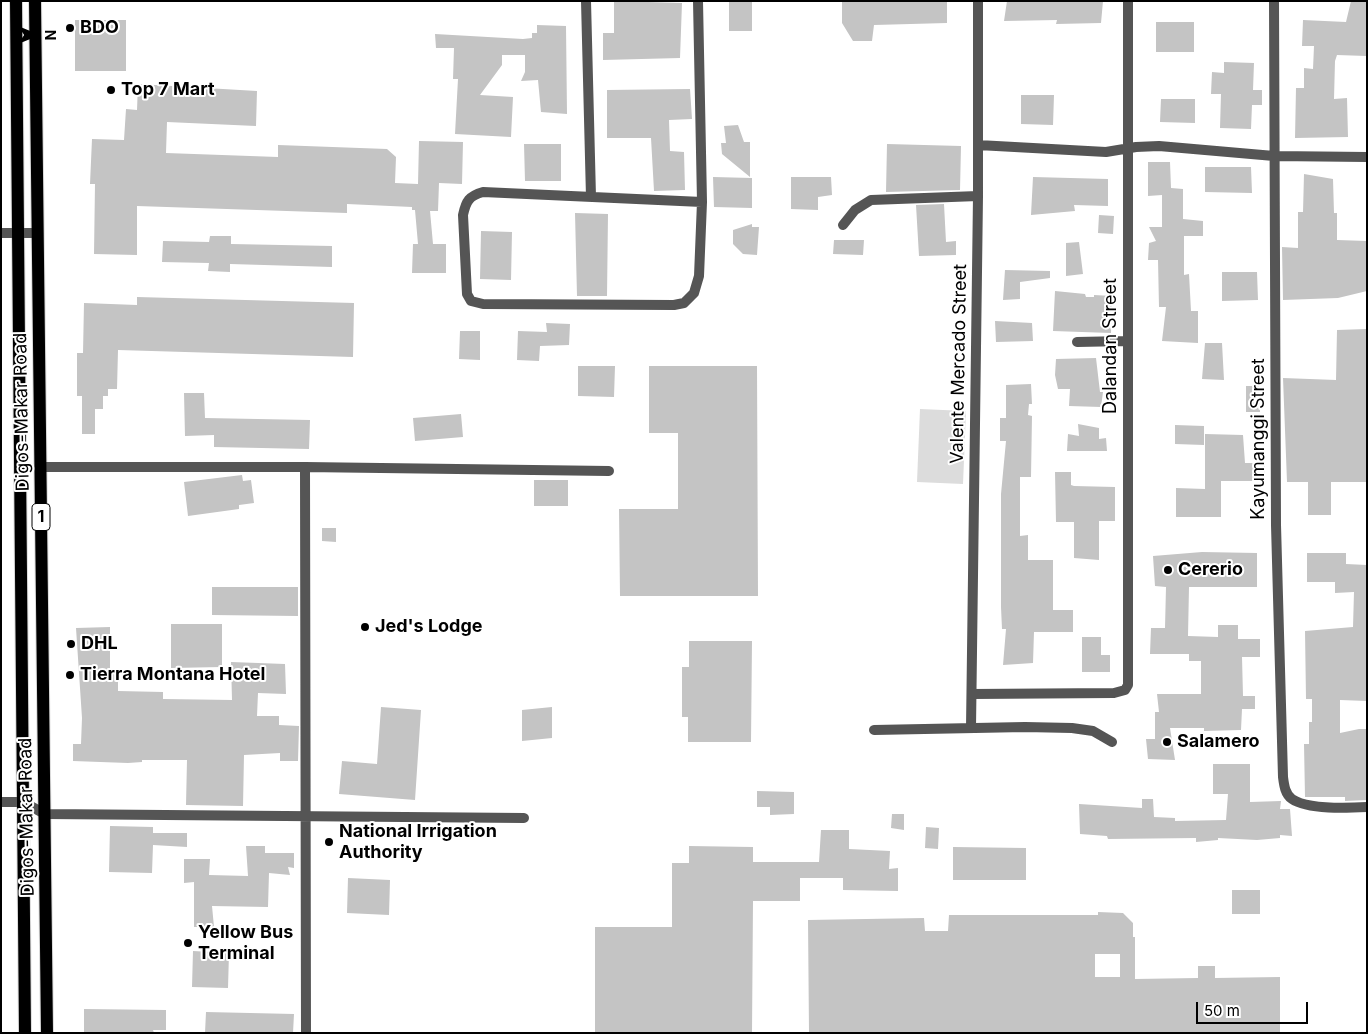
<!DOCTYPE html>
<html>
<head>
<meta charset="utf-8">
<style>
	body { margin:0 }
	#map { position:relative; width:1368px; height:1034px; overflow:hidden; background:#fff; font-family:Inter,sans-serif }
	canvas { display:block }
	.frame { position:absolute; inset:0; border:2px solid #000; pointer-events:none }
	.north { position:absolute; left:10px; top:10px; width:50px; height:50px; -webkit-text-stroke:4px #fff; paint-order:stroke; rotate:90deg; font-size:14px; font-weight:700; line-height:20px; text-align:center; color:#000 }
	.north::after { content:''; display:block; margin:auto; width:18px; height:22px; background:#000; clip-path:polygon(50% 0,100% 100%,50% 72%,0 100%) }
	.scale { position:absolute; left:1196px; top:1002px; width:112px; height:22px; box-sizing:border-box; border:2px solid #000; border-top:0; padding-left:6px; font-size:15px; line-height:18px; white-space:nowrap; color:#000; -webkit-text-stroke:4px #fff; paint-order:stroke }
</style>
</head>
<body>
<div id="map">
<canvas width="1368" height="1034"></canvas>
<div class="frame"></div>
<div class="north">N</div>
<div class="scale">50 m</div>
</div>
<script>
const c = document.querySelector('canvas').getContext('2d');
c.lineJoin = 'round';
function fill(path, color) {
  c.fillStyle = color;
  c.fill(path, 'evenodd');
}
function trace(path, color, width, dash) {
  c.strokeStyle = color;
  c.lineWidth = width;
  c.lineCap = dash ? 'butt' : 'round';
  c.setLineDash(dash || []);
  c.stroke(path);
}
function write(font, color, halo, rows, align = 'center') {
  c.font = font + ' Inter,sans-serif';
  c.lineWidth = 4;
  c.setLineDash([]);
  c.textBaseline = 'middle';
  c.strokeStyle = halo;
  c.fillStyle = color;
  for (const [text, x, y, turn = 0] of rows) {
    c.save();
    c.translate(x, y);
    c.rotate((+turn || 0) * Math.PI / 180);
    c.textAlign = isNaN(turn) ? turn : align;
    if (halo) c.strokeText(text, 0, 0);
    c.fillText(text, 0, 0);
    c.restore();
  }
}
const green = new Path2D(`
	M920 409 966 411 963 484 917 482Z`);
const building = new Path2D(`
	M614 1 682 3 680 58 603 60V33H614Z
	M729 1H752V31H729Z
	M842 1H947V23L874 25 872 41H853L842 23Z
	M1007 1H1103L1101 23 1056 24 1057 20 1004 21Z
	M1351 1H1367V56L1337 55 1335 61 1334 99 1347 98 1348 137 1295 138 1296 88H1304V68L1313 69 1314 46H1302L1303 20 1346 22Z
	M75 20H126V71H75Z
	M1156 22H1194V52H1156Z
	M537 25 566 26 567 114 541 112 538 80 521 81 525 72V55H502V65L480 95 513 97 511 137 455 134 458 79H453L454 48H436L435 34 523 39 532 38V33H537Z
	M1224 62 1254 63 1253 90H1262V105H1252L1251 129 1220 128 1221 94H1211L1212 72 1224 73Z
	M138 84 257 91 256 126 167 122 166 153 278 157V145L387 149 396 157 395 183 418 184 419 141 463 142 462 184 439 183 438 211H430L433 244H446V273H412L413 244H418L415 210H412V207L347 204V213L137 206V255L94 254 95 184H90L92 139 124 140 126 109 137 110Z
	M690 89 692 119 669 120 670 151 684 152 685 190 654 191 651 138H607V90Z
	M1021 95H1054L1053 125 1021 124Z
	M1161 99H1195V123L1160 122Z
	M738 125 744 142H750V177L722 154 721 143H726L724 126Z
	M524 144H561V181H525Z
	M887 144 961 146 960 190 886 192Z
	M1148 162H1170L1171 188 1183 189V219L1203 221V236H1184V275L1189 274 1191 311H1198V343L1162 341 1166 307H1159L1158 260H1148L1149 243 1156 241 1149 227H1162V195L1148 196Z
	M1205 167H1251L1252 193 1205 192Z
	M1304 174 1333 179 1334 213H1337V240L1367 241V291L1338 298 1283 300 1282 247 1298 248V212H1303Z
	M713 177 752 178V208L714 207Z
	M791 177H831L832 195 818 197V210L791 209Z
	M1033 177 1108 179V206L1074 205 1075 211 1031 215Z
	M944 204 946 242 956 241V255L919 256 916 205Z
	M575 213 608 214 607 296H577Z
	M1099 215 1114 216 1113 234 1098 233Z
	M752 224V227H759L757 255 743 254 733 244V230Z
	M481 231 512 232 511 280 480 279Z
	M210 236H231V244L332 246V267L230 264V272L208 271 209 263 162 262 163 241 209 242Z
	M834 240H864L863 255 833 254Z
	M1079 242 1083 274 1066 276V243Z
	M1005 270 1050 271V278L1020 282V299L1003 300Z
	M1222 272H1257L1258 300 1222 301Z
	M1055 291 1085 294 1086 297H1094V295L1112 296 1111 333 1053 331Z
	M137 297 354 303 353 357 118 350 117 389H108V396H103V409H95V434H82V396H77V353H83L84 303 137 305Z
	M995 321 1032 323 1033 341 996 342Z
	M546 323 570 324 569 345 540 346 539 361 517 360 518 331 547 332Z
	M1367 329V482H1331V515H1308V482H1287L1283 378 1336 380 1337 330Z
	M460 331H480V360L459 359Z
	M1205 343H1222L1224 380 1202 379Z
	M1096 358 1100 392H1103L1101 407 1069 406 1070 389H1058L1055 375 1056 359Z
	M578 366H615L614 397 578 396Z
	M649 366H757L758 596H620L619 509H678V433H649Z
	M1031 384 1032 404H1029L1028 415 1032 416 1031 477H1020V536L1028 535V560H1053V610H1073V632H1034L1033 663 1003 665 1006 629H1002L1001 607V494L1006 441H1000V418H1006V385Z
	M1246 386H1259L1260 412H1246Z
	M184 393H204L205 418 310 420 309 449 214 447V435L185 436Z
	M461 414 463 437 415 441 413 418Z
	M1078 424 1099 428V439L1106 438 1107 451H1067L1068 434 1079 436Z
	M1175 425 1204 426V445L1175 444Z
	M1205 434 1243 435 1245 463H1265V481H1221V517H1176V488L1205 489Z
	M1055 472H1071V485L1074 486 1115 487V521H1099V560L1074 558V522H1056Z
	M242 475 243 481 251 480 254 503 239 505V509L188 516 184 482Z
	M534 480H568V506H534Z
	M322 528H336V542L322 541Z
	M1202 552 1257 553V587H1189L1188 636 1218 637V625H1238V639H1260V657H1242L1243 696H1255V709H1242L1241 730 1204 731V728H1170L1175 760 1148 759 1146 739H1155V712H1159L1157 694H1201V661H1189V654H1150L1151 628H1165L1166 587 1155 586 1153 556Z
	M1307 553H1346V564L1367 565V701L1340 700V733L1359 729H1367V800L1345 801V797H1305L1304 744H1309V722H1312V699H1306L1305 631 1353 627 1354 592 1335 593V582H1307Z
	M212 587H298V616L212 615Z
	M171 624H222V667L171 668Z
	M110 627V672H118V691L163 692V699L232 700 231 662 285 664 286 694 258 693 257 716H279V725L299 726 298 761H280V753L244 755 243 806 186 805 187 760H142V762L128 763 73 761V744H81L82 718 76 628Z
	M1082 637H1101V655H1110V672H1082Z
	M689 641H752L751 742H688V717H682V667H689Z
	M381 707 421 710 415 800 339 794 342 761 377 764Z
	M552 707V738L522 741V710Z
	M1213 764H1250V802L1281 801 1280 809H1290L1292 836 1280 835V838L1257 840 1218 838V840L1196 842V838L1108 839 1107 836 1080 834 1079 804 1142 808V799H1153L1154 817 1175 818V821L1226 820 1228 794H1213Z
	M757 791 794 792V814L770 815V807H757Z
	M892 814H904V830L891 828Z
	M110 826 153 827V833H187V847L153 845 152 873 109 872Z
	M926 827 939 828 938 849 925 848Z
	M821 830H849V849L890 851 889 869 898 868V891L843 890V878H800V901H753L752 1033H595V927H672V863H689V846L753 847V862H819Z
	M246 846H265V853H294V868L288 867 290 875 269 873 268 907 212 906 214 927H194V882L184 883V859H210L209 875 248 876Z
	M953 847 1026 848V880H953Z
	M348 878 390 880 389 915 347 913Z
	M1232 890H1260V914H1232Z
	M1098 912 1123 913 1133 923V937H1135V979L1198 978V966H1215V978L1280 977V1033H809L808 920 924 918 925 931H948L949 915H1098ZM1095 954H1120V977H1095Z
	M193 951 229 953 228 988 192 987Z
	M84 1009 166 1010V1030H153L154 1033H84Z
	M206 1012 294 1014 293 1033H205Z`);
const street = new Path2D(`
	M586 1 591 197
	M698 1 702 202 699 276 694 293 684 303 674 305 483 304 471 301 467 294 463 215C466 201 469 196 483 192L702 202
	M1274 1 1276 525 1283 777C1284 785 1285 794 1292 799 1308 810 1348 808 1367 807
	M978 145 1106 152 1136 147 1159 146 1274 156 1367 157
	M843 225 855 210 871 200 978 196
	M1 233H38
	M1077 342 1126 341
	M40 467H305L609 471
	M305 467 306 1033
	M972 694 1114 693 1125 690 1128 685V1
	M971 727 978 196V1
	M874 730 1025 727 1072 728 1093 731 1112 742
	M1 802H23L45 814 524 818`);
const primary = new Path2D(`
	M16 1 25 1033
	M35 1 47 1033`);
const markers = [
	[70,28,5,"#000"],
	[111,90,5,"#000"],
	[1168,570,5,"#000"],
	[365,627,5,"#000"],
	[71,644,5,"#000"],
	[70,675,5,"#000"],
	[1167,742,5,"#000"],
	[329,842,5,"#000"],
	[188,943,5,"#000"]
];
const shields = [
	[41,517,18]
];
const shieldNames = [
	["1",41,517]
];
const poiNames = [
	["BDO",80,28],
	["Top 7 Mart",121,90],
	["Cererio",1178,570],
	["Jed's Lodge",375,627],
	["DHL",81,644],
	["Tierra Montana Hotel",80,675],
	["Salamero",1177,742],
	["National Irrigation",339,832],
	["Authority",339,853],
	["Yellow Bus",198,933],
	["Terminal",198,954]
];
const streetNames = [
	["Dalandan Street",1111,346,-90],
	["Valente Mercado Street",959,364,-89],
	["Digos-Makar Road",22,412,-91],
	["Kayumanggi Street",1259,439,-90],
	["Digos-Makar Road",27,817,-91]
];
fill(green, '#dcdcdc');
fill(building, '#c4c4c4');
trace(primary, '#dbdbdb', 14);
trace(street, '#555', 10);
trace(primary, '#000', 12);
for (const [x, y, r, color] of markers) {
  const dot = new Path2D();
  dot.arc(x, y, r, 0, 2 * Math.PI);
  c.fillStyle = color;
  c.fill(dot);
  trace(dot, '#fff', 2);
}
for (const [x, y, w] of shields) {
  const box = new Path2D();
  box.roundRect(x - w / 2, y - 13.5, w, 27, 4);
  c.fillStyle = '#fff';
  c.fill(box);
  trace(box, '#000', 1);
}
write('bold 16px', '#000', null, shieldNames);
write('bold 18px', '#000', '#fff', poiNames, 'left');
write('18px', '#000', '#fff', streetNames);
</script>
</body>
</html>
